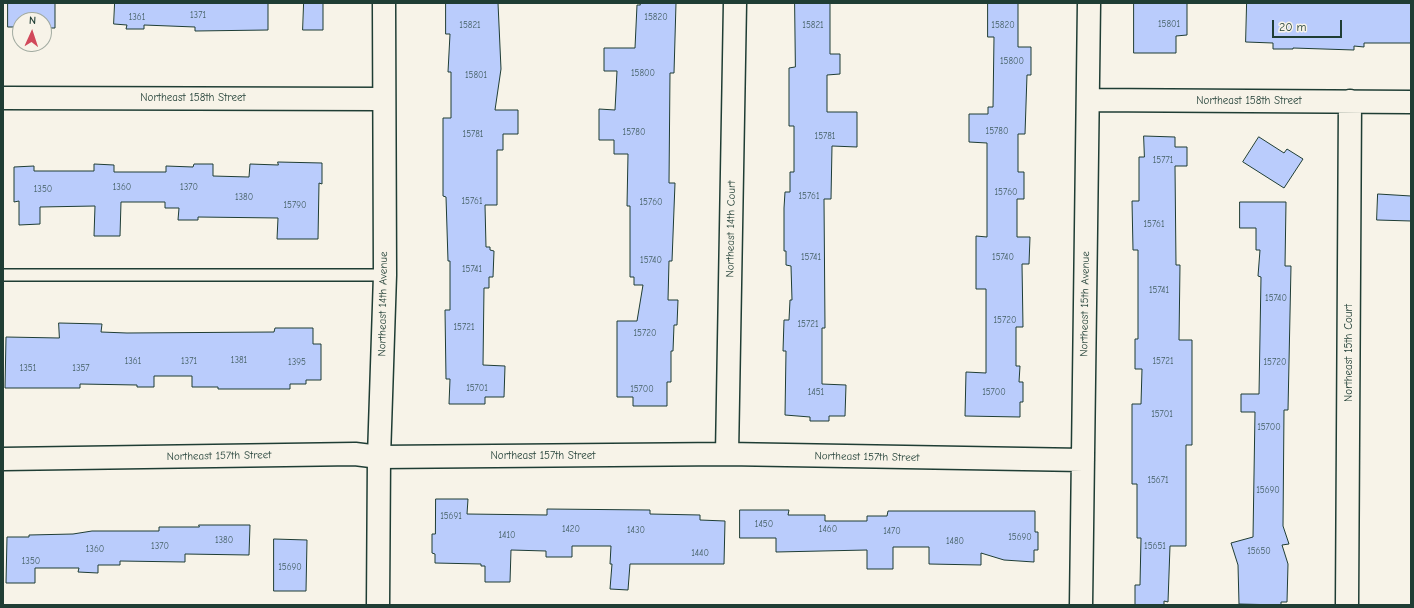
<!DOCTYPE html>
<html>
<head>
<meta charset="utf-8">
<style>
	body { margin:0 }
	#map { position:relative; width:1414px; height:608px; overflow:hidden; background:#f7f3e8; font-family:"Comic Neue",sans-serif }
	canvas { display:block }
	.frame { position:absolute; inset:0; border:4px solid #1f3d34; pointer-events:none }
	.north { position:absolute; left:12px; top:12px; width:40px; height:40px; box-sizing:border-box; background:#f7f3e8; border:1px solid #a1aaa0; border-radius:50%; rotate:3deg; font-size:11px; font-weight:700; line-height:16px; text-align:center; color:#1f3d34 }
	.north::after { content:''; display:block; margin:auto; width:14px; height:18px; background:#d1495b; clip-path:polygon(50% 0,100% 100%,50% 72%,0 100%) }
	.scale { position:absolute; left:1272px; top:20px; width:70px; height:18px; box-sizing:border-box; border:2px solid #1f3d34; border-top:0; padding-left:5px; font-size:12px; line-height:14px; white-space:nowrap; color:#1f3d34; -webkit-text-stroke:3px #f7f3e8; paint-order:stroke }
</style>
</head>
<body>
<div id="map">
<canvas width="1414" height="608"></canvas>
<div class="frame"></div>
<div class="north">N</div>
<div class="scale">20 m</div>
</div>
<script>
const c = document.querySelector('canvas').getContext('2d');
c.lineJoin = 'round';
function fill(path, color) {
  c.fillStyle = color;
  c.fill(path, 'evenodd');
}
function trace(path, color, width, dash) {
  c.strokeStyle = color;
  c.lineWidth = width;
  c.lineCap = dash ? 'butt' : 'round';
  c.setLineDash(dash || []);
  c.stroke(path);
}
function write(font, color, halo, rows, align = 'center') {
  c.font = font + ' "Comic Neue",sans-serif';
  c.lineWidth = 3;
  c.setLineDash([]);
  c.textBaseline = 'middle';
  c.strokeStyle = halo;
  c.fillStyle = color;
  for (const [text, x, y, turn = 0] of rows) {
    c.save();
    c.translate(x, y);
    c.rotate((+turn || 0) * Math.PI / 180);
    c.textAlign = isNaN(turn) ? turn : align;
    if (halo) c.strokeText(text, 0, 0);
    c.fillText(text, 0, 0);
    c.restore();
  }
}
const building = new Path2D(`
	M8 3H55V28H44V20H20V27H8Z
	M115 3H268V30L195 31V27L144 25V29H126L127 25 114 24Z
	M304 3H323V30H303Z
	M446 3H498L501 69 495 110H518V134H503V150H497V205H485L486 247H490V250L494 251 493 277H489V288H484L483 365 505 366 504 397H485V404H449L450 379H446L445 310H450V261H448L446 197 443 196V118H451V72H448L450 34H446Z
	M640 3H676L674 73H670L669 183H675L672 261H669L668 300H678L677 325H674L673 351H671V382H667V406H633V397H617V321H637L643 285H634V277H630V206H627L628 154H614V140H599V109L615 110 617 71H604V48H635L637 5H640Z
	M795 3H830V54H840V74L827 75V112H857V147L832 146 831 199H824L825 328H822V384L846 385 845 416H829V421H810V417L785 415 786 351H783L784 320H789L790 300H792L791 266 786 265V251H784V208L785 192H790V172H794V126H789V68L795 67Z
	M988 3H1018V47H1031V75H1027L1025 134H1018V172H1024V199H1017V237H1030L1029 264H1022L1023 327H1016V366H1020L1019 382H1023V402H1020V417L965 416 966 372 986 373V289H976V236L987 237V143L969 142V114H988V107H993L994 37H988Z
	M1134 3H1187V35L1176 36V53H1134Z
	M1247 3H1411V43H1364V47L1354 46V50L1293 48V49H1273V43L1246 42Z
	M1144 136 1175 137V147H1187V166H1175L1176 265H1180L1179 340H1192V445H1186V546H1170L1168 602 1164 601V605H1135V585H1140L1141 538H1137V484H1132V404H1141L1142 369H1135V339H1138V250H1133L1132 201H1139V157H1144Z
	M1259 137 1284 153 1287 149 1303 159 1284 188 1243 162Z
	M278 162 322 163V184L319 183 318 239H277L278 218 198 217V220H178L179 208H165V202H121L120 236H94L95 206 40 207V224L19 225V201L14 202V167L34 166V171H94V164L114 165V172H166V166L193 167 194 164H213V176L249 177 250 164 278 165Z
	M1378 194 1411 196V221L1377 220Z
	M1240 202H1286L1285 266H1291L1288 410H1284L1283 526 1289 544 1282 545 1288 564 1287 602H1281V605L1239 604 1238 565 1231 543 1253 537 1255 412H1241V394H1259L1261 277 1258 276 1260 250H1256V228H1240Z
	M59 323 102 324 101 332 127 333 274 332 275 328H313V344H321V380H306V384H290V389H218V387H192V376H154V387H137V385L80 384V388H5L6 337 59 338Z
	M436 499H468L467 514 547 515V509L650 510V514L700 515V520L725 521 724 564H630L628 590 610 589 612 564H610L611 546H572V557H546V551L511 550 510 582H485V566H481V564L435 563V554L432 553V534H435Z
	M740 510H789L788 515H825V521H867V516H887L888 511H1035V532H1038V550H1034V562L1004 560 981 553V565L929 564V547H893V569H867V550L776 552V538H740Z
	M199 525H250L249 555 185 554V562L120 561V565H98V573L78 572 79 568H35V583H6L7 537H29V535L73 534 92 531H159V527H199Z
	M274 539 307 540 306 591H274Z`);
const service = new Path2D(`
	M3 275H385`);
const minor = new Path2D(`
	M3 98 383 99
	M1088 100 1411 102
	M727 454 735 3
	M3 459 355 454 379 457 727 454 1083 460
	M1081 605 1089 3
	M1347 605 1350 101`);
const tertiary = new Path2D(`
	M378 605 379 457 385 275 384 3`);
const numberNames = [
	["1371",198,15],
	["1361",137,17],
	["15820",656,17],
	["15801",1169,24],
	["15821",470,25],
	["15821",813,25],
	["15820",1003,25],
	["15800",1012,61],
	["15800",643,73],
	["15801",476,75],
	["15780",997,131],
	["15780",634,132],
	["15781",473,134],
	["15781",825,136],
	["15771",1163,160],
	["1360",122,187],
	["1370",189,187],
	["1350",43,189],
	["15760",1006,192],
	["15761",809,196],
	["1380",244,197],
	["15761",472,201],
	["15760",651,202],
	["15790",295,205],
	["15761",1154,224],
	["15741",811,257],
	["15740",1003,257],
	["15740",651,260],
	["15741",472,269],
	["15741",1159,290],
	["15740",1276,298],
	["15720",1005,320],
	["15721",808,324],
	["15721",464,327],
	["15720",645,333],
	["1381",239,360],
	["1361",133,361],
	["1371",189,361],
	["15721",1163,361],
	["1395",297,362],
	["15720",1275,362],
	["1351",28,368],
	["1357",81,368],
	["15701",477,388],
	["15700",642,389],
	["1451",816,392],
	["15700",994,392],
	["15701",1162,414],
	["15700",1269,427],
	["15671",1158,480],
	["15690",1268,490],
	["15691",451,516],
	["1450",764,524],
	["1420",571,529],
	["1460",828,529],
	["1430",636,530],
	["1470",892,531],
	["1410",507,535],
	["15690",1020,537],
	["1380",224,540],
	["1480",955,541],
	["1370",160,546],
	["15651",1155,546],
	["1360",95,549],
	["15650",1259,551],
	["1440",700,553],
	["1350",31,561],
	["15690",290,567]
];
const streetNames = [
	["Northeast 158th Street",193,98],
	["Northeast 158th Street",1249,101],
	["Northeast 14th Court",731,229,-89],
	["Northeast 14th Avenue",383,304,-89],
	["Northeast 15th Avenue",1085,304,-89],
	["Northeast 15th Court",1349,353,-90],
	["Northeast 157th Street",219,456,-1],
	["Northeast 157th Street",543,456],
	["Northeast 157th Street",867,457,1]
];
fill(building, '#baccfc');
trace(building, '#1f3d34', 1);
trace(service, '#1f3d34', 14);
trace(minor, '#1f3d34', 25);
trace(tertiary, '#1f3d34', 25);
trace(service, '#f7f3e8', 11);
trace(minor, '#f7f3e8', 22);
trace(tertiary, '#f7f3e8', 22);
write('9px', '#466166', null, numberNames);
write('11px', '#1f3d34', '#f7f3e8', streetNames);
</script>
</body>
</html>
